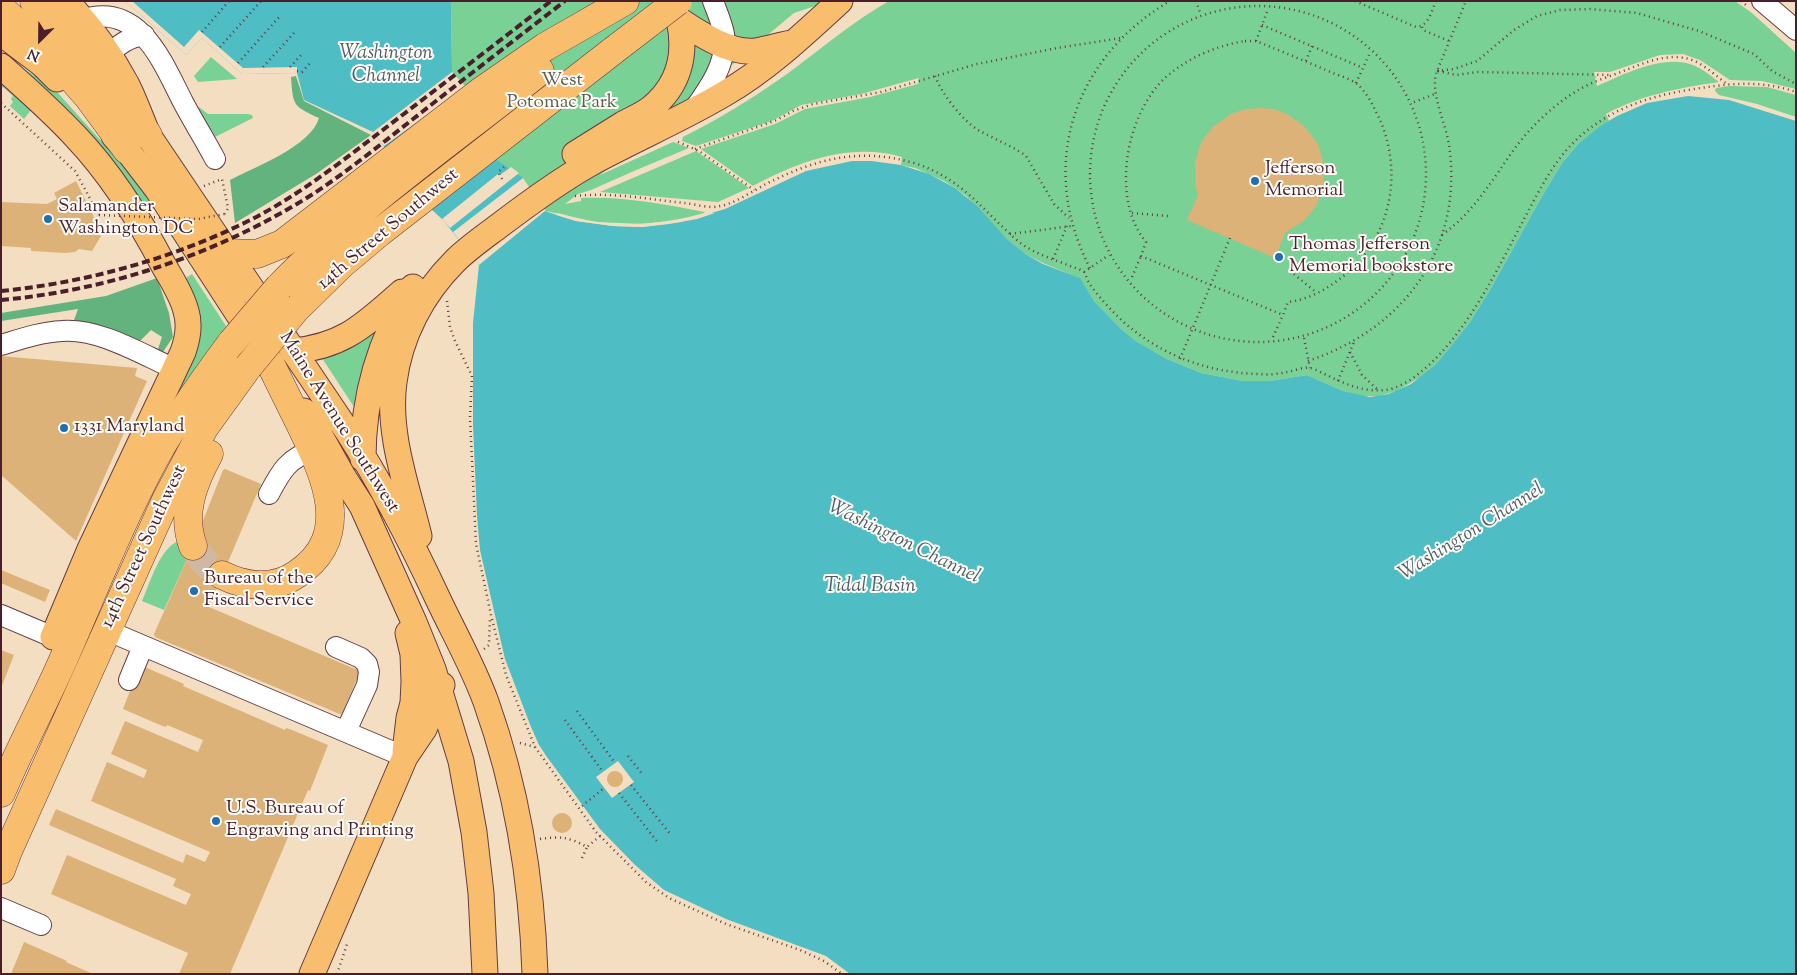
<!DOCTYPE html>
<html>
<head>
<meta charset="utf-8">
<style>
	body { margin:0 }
	#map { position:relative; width:1797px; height:975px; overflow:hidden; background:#f3dec1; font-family:"Sorts Mill Goudy",serif }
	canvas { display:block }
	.frame { position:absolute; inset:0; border:2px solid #4a1f2b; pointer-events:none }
	.north { position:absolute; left:15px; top:15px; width:50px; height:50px; -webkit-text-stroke:4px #fdfcf7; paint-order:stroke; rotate:203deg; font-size:14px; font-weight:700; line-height:20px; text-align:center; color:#4a1f2b }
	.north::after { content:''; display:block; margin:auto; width:18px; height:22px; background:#4a1f2b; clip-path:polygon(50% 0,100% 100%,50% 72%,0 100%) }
</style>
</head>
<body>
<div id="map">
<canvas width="1797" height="975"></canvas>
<div class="frame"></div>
<div class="north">N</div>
</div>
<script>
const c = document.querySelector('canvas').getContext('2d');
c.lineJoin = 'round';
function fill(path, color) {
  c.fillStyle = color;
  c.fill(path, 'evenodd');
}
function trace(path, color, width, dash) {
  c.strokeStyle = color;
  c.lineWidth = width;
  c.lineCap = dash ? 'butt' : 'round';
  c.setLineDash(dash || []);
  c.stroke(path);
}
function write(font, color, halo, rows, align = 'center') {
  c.font = font + ' "Sorts Mill Goudy",serif';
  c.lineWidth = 4;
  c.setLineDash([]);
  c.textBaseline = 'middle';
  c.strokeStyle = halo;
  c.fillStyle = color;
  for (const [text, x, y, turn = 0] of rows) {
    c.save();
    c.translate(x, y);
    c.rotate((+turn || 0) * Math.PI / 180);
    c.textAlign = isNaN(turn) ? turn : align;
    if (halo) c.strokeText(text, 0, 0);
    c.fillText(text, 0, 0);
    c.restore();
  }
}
const green = new Path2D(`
	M451 1H830L794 13 600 175 673 142 689 148 634 171 591 190 578 194 565 204 581 201V198C623 196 664 204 705 212L704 213C656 227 606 228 558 213L556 215 545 211 496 172 466 87 452 72Z
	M889 1H1735L1752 13 1796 53V89L1762 81 1730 80 1700 60 1683 54 1660 55 1610 72H1594L1595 76 1597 77 1595 78 1597 86C1625 74 1662 54 1693 65 1703 69 1711 76 1719 82 1679 88 1641 95 1606 114L1609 121 1579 143 1562 163 1541 198 1490 290 1470 322 1447 351 1435 365 1422 376 1397 391 1379 396H1362L1343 391 1307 375 1270 381H1243L1201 373 1167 359 1136 341 1120 328 1094 301 1079 278 1043 263 1027 255 1007 239 966 196 955 188 944 181 915 168 901 165 902 157C849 142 798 162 753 186L701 149 775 124 805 109 870 97 918 84 919 78 861 94 801 105 772 121 696 146 682 141 683 137C719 119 753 98 787 74 821 49 852 22 889 1Z
	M211 57 237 79 198 82 194 76Z
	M16 64 45 82 58 93 130 173 167 211 142 208Z
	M1 81 31 110 24 119 10 106 13 102 11 99 13 96 3 87 1 89Z
	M1730 86 1767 87 1796 95V117L1757 104 1719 95 1715 91 1716 88Z
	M199 107 208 114H248L252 115 253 118 211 139 195 109Z
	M696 151 749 188 718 202 600 192Z
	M192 274 226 326 181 389 142 455 174 390 181 281Z
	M376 328V335L358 413 320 355Z
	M179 541 188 557 164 610 142 601C150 583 160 547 179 541Z`);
const forest = new Path2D(`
	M296 76 304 101 371 135 316 174 235 223 230 180C255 167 311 146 319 118 293 106 293 106 291 77Z
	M157 278 169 313 173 337 163 352H157L162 337 151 330 139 342 117 333 74 320 78 309 1 321V313L106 296Z`);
const water = new Path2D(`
	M125 1H451L452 72 468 89 497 160 523 178 546 211 556 215 576 221 613 226 642 227 681 222 725 209 806 171 852 161H871L901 165 929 174 955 188 977 206 1007 239 1027 255 1043 264 1080 278 1094 301 1120 328 1136 341 1167 359 1201 373 1243 381H1270L1307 375 1343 391 1370 397 1389 394 1411 384 1435 365 1447 351 1470 322 1490 290 1541 198 1562 163 1579 143 1602 125 1617 116 1647 103 1688 96 1729 100 1796 121V974H850L826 956 726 919 664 890 635 865 600 829 547 757 539 745 531 727 505 659 480 550 477 516 473 425V323L479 265 443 220 431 209 373 132 304 100 297 73 242 74 202 38 186 55Z`);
const pier = new Path2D(`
	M125 1H132L184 47 199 30 243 68 297 67V73L242 74 202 38 186 55Z
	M452 72 466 87 384 146 373 132Z
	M511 167 519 173 450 228 442 219 498 174 500 175Z
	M523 178 546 211 595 222 642 224 681 220 710 213H715L697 219 669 224 642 227 613 226 576 221 545 211 479 265 453 232Z
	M618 761 634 782 612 798 596 777Z`);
const building = new Path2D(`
	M1260 108 1274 109 1287 114 1304 126 1318 144 1324 165 1323 188 1316 206 1305 220 1285 233 1275 258 1187 220 1198 195 1195 184V164L1199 148 1204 138 1214 126 1231 114 1245 109Z
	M76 181 97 223 95 224 101 236 92 251 79 249 75 252 65 253 31 251V248L1 246V202L47 204 57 199 54 193Z
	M1 356 137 368 135 376 147 381 76 541 1 475Z
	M225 469 261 484 209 607 360 671 342 715 155 637 154 634 193 546 223 470Z
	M1 570 50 590 45 602 1 583Z
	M1 650 14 655 1 688Z
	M140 665 184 684 183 686 285 730 286 728 292 730 328 745 310 791 308 790 230 974H179L188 953 51 894 67 855 186 905 191 894 173 886 176 879 49 825 56 809 183 863 186 854 205 862 210 852 91 801 107 762 144 778 147 770 111 754 125 721 198 752 203 740 167 725 166 727 160 725 123 709Z
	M607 779a8 8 0 1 1 16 0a8 8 0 1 1-16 0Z
	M552 823a10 10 0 1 1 20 0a10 10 0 1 1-20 0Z
	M24 942 67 961 66 962 93 974H11Z`);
const highwayTunnel = new Path2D(`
	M193 546 206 564 222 575`);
const path = new Path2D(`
	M1196 1 1200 13
	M1355 1 1416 27C1429 26 1431 12 1436 1
	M1741 1 1746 5
	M1090 174a168 168 0 1 1 336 0a168 168 0 1 1-336 0Z
	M1262 25 1363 68
	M1422 27 1423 30 1449 41
	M202 32 229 1
	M1245 41H1256C1281 51 1307 62 1333 73 1340 76 1351 79 1357 84 1368 93 1375 110 1381 122 1405 182 1387 247 1334 283 1320 293 1305 300 1288 302L1283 315 1141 256 1146 242C1110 199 1126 113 1166 77 1189 57 1216 46 1245 41Z
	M1256 41 1267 12
	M220 47 261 1
	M1306 61 1312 46
	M238 63 281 15
	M263 67 294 33
	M290 67 303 53
	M297 71 302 72 311 62
	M1437 71 1454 69 1477 61 1514 30 1537 16 1560 10 1590 9 1637 13 1699 31 1754 54 1772 71 1796 84
	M1438 71 1456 75 1477 72 1612 75
	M935 76C942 94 962 120 978 130 994 139 1011 145 1026 156L1054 204 1069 218
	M1356 83 1369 55
	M1414 102 1435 94
	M1 103 75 171 99 215
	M678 142 699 151 754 190
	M695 149 777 120 793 111 813 104 881 92 977 64 1057 48 1121 38
	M502 179 498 172 504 167
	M204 186 222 179 228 208 225 214
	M575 196C611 192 648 199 684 203 695 204 710 209 720 206 734 204 753 191 766 184 816 159 859 147 914 163 962 178 982 210 1018 241 1032 253 1053 259 1070 266 1075 268 1080 269 1084 272 1085 274 1086 276 1087 279 1091 287 1098 295 1104 302 1144 348 1197 372 1258 374 1268 375 1278 374 1287 372 1294 371 1302 367 1309 368 1315 368 1323 374 1329 376 1347 385 1364 392 1385 390 1396 389 1408 382 1417 375 1465 338 1496 272 1524 219 1539 191 1553 162 1576 140 1608 110 1646 97 1688 90 1725 84 1759 79 1796 92
	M1132 213 1168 216
	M1010 234 1072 226
	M1442 235C1475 211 1492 180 1515 148 1530 127 1557 102 1580 89 1594 81 1611 76 1626 70 1646 62 1670 52 1692 60 1705 65 1716 76 1727 84
	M1053 259 1067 226
	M1090 268C1037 166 1073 58 1170 1
	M1290 271 1317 293
	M1084 272 1109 255
	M1132 277 1141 256
	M447 301 450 327 455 341 472 376 470 418 476 544 491 615 506 675 535 747 596 832 646 882 669 898 726 924 800 950 824 961 842 974
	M1273 337 1283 315
	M1304 338 1310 368
	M1350 352 1362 375 1378 390
	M1180 359 1230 238
	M1308 361C1404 329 1464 248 1449 145 1446 123 1429 91 1437 71L1466 1
	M1338 381 1354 342
	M110 425 125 431
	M484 649 489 645 490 617
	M577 711 615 763
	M565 720 603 772
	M520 743 535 747
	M628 756 643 775
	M631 785 671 835
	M619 793 659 844
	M582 806 604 788
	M540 839C561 836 569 837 587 847L600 836
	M582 858 587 847
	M337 974 347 944`);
const minor = new Path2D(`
	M1762 1 1796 30
	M82 20C139 1 162 61 183 102 193 121 205 140 215 159
	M109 55C119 44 128 38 144 35
	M692 112C708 90 728 63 724 34 722 23 717 12 713 1
	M1 345C21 339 41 332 62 331 99 328 141 354 175 369
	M269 494C280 473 289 456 314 451
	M1 615 53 637
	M106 630 405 757
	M336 647 361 658 367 664 369 672 367 685 346 731
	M129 680 143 646
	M1 908 41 925`);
const major = new Path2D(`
	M66 1C90 26 111 55 127 85 135 101 141 118 148 135L348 432C382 485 411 541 438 599 454 633 473 666 486 702 517 789 532 882 535 974
	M679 20C700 34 730 54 756 51 768 49 780 45 791 43
	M1 33 42 64 57 79
	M1 66C27 89 53 112 76 137 112 175 140 220 164 266 172 280 182 295 186 311 190 324 188 338 183 352L90 549 53 637
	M114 136 127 150 157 189 257 343
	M575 154C591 144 607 134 623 124 632 119 642 115 650 109 679 86 687 55 679 20
	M293 351C345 346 365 324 402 292
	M304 411 316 428 344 478 362 506 414 622 433 669 461 761 474 832 481 893 485 974
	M363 459C363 396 379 340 413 287
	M419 536C407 486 387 434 394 382 400 336 422 294 455 261 468 248 484 237 500 225 529 203 559 181 591 163 635 139 680 120 724 94 767 69 803 35 840 1
	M405 752 409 718 413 703 414 682 413 654 408 633
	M312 974 405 757 424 729 442 685`);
const highway = new Path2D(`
	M34 1C78 43 113 85 148 135
	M1 8 52 56 88 97 127 150
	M227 253 257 254 282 244 480 92 545 47 625 1
	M279 287C358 206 452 141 540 71
	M295 310 342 264 380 232 614 50
	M193 546C181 514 193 483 209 454
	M222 575C246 587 274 590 297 574 354 536 325 476 302 428 291 406 281 385 270 363
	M1 793C19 750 40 711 59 669 89 602 115 534 149 469 172 424 202 382 232 342
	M1 870 8 851 166 500 204 428 248 367`);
const rail = new Path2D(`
	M1 291C82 283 164 261 238 226 292 201 341 162 388 126 443 84 497 43 551 1
	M1 300C111 290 220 253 313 194 351 169 386 140 422 112 469 75 517 38 565 1`);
const pathBridge = new Path2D(`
	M99 215 198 219 225 214`);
const highwayBridge = new Path2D(`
	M614 50 678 1
	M232 342 279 287
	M248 367 295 310`);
const markers = [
	[1255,181,5,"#1f6fb2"],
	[48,219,5,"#1f6fb2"],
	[1279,257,5,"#1f6fb2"],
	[64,428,5,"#1f6fb2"],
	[194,591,5,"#1f6fb2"],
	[216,821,5,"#1f6fb2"]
];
const parkNames = [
	["West",562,82],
	["Potomac Park",562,104]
];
const poiNames = [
	["Jefferson",1265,170],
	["Memorial",1265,192],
	["Salamander",58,208],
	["Washington DC",58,230],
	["Thomas Jefferson",1289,246],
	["Memorial bookstore",1289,268],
	["1331 Maryland",74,428],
	["Bureau of the",204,580],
	["Fiscal Service",204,602],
	["U.S. Bureau of",226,810],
	["Engraving and Printing",226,832]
];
const streetNames = [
	["14th Street Southwest",389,230,-40],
	["Maine Avenue Southwest",338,423,58],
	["14th Street Southwest",145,547,-65]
];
const waterNames = [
	["Washington",386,55],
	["Channel",386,78],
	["Washington Channel",1472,533,-32],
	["Washington Channel",903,543,26],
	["Tidal Basin",870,588]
];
fill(green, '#7ad196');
fill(forest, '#63b37f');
fill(water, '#4fbdc4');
fill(pier, '#f3dec1');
fill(building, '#dcb279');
trace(highwayTunnel, '#d1b8a3', 28, [28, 14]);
trace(minor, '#633c42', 22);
trace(major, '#633c42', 27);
trace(highway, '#633c42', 29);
trace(path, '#633c42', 2.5, [1, 4]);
trace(minor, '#fff', 20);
trace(major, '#f9be6d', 25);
trace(highway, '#f9be6d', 28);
trace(rail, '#4a1f2b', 4, [8, 4]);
trace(highwayBridge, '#633c42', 29, []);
trace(pathBridge, '#633c42', 2.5, [1, 4]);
trace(highwayBridge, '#f9be6d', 28);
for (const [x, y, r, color] of markers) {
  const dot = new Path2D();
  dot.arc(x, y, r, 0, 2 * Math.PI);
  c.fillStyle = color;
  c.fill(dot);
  trace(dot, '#fdfcf7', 2);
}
write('19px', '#5b5d50', '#fdfcf7', parkNames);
write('19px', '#4a1f2b', '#fdfcf7', poiNames, 'left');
write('19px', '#4a1f2b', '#fdfcf7', streetNames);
write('italic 20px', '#4c5e68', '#fdfcf7', waterNames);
</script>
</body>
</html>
